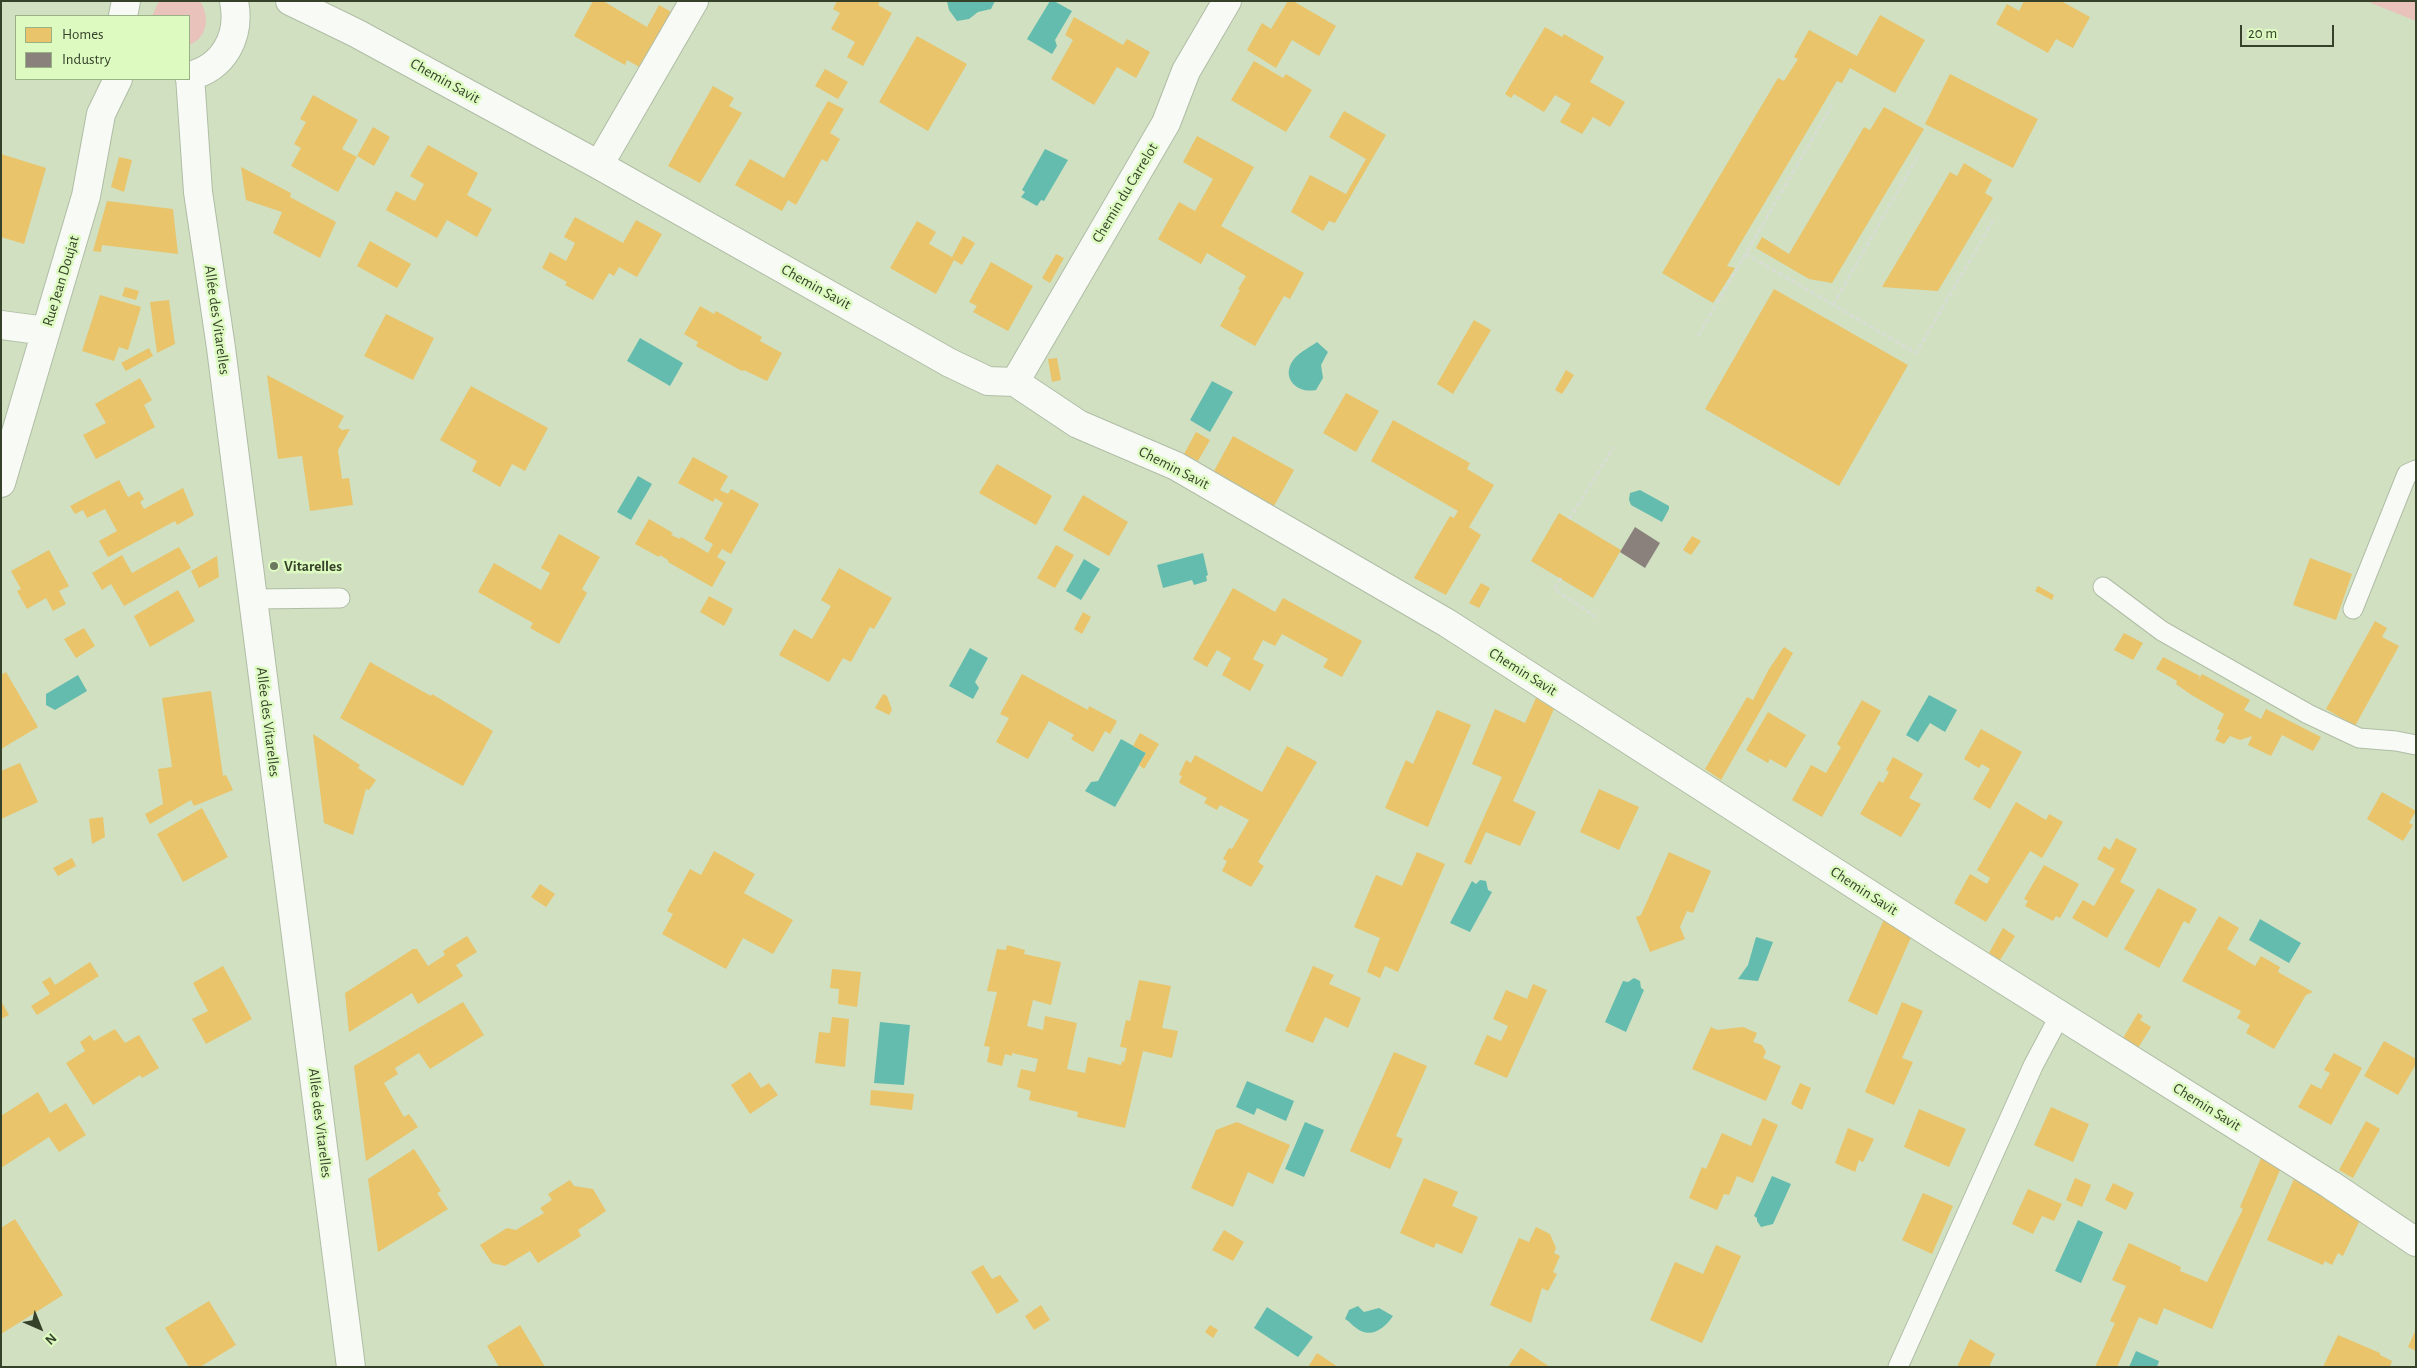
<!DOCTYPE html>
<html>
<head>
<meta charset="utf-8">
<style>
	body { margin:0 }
	#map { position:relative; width:2417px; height:1368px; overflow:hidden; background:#d0e0c1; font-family:"Alegreya Sans",sans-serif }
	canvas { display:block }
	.frame { position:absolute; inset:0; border:2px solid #36412a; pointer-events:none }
	.legend { position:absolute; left:15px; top:15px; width:175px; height:65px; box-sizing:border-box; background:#ddfbc1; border:1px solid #9ab185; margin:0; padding:6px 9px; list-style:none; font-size:15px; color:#36412a }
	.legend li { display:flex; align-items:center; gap:10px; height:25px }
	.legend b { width:25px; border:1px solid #9ab185 }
	.north { position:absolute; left:15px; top:1303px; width:50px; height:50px; -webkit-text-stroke:4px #ddfbc1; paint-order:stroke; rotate:136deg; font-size:14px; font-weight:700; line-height:20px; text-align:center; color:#36412a }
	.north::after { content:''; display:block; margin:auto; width:18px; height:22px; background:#36412a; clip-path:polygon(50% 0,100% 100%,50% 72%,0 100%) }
	.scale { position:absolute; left:2240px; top:25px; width:94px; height:22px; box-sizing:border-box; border:2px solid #36412a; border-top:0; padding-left:6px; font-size:15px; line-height:18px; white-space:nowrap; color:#36412a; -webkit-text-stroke:4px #ddfbc1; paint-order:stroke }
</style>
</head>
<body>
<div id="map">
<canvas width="2417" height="1368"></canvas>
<div class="frame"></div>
<ul class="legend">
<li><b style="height:14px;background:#e9c46a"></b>Homes</li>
<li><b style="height:14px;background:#8a817c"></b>Industry</li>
</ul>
<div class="north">N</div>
<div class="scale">20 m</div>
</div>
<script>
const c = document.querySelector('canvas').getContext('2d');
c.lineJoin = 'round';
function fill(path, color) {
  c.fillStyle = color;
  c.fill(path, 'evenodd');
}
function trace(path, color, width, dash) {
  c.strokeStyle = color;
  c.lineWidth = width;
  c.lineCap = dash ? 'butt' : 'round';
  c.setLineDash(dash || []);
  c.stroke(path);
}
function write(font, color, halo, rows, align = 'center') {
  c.font = font + ' "Alegreya Sans",sans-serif';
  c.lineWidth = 5;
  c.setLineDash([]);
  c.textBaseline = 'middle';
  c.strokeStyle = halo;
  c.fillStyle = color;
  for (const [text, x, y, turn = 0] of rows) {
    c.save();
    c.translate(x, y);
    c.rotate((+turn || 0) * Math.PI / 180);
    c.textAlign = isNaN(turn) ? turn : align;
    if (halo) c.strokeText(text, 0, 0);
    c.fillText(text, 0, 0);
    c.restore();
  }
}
const green = new Path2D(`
	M159 1H200C210 16 208 38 189 45V16H152Z
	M2366 1H2416V21Z`);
const water = new Path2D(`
	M947 1H995L991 9 978 12 969 19 957 21 949 10Z
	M1050 1H1054L1072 11 1055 40 1057 46 1052 54 1027 39Z
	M1045 149 1068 160 1044 201 1041 200 1037 206 1021 197 1025 192 1022 190Z
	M640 338 683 363 670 386 627 361Z
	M1317 342 1328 352 1321 365 1323 378 1316 390C1296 394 1280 377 1294 359 1300 352 1310 347 1317 342Z
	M1212 381 1233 392 1210 432 1190 420Z
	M638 476 652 484 631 520 617 512Z
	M1640 490 1669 506V509L1662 522 1631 505 1629 500 1630 493Z
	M1203 553 1208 575 1206 576 1207 581 1194 585 1192 580 1163 588 1157 565Z
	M1084 559 1100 569 1081 600 1066 591Z
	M970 648 988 658 975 682 979 688 973 699 949 686Z
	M78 675 87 691 55 710 46 705V694Z
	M1929 695 1957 710 1945 732 1930 723 1918 742 1906 735Z
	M1121 739 1146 753 1115 807 1085 791 1091 782 1098 781Z
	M1480 880 1486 881 1488 890 1492 892 1470 932 1450 923 1472 881 1476 884Z
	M2260 919 2301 943 2289 963 2249 940Z
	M1756 937 1773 942 1758 981 1738 979 1748 965Z
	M1634 978 1640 981 1641 988 1644 990 1626 1032 1605 1022 1623 981 1628 982Z
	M880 1022 910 1025 904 1085 874 1083Z
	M1247 1081 1294 1101 1286 1121 1257 1108 1254 1115 1236 1107Z
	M1305 1122 1324 1130 1304 1177 1285 1169Z
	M1772 1176 1791 1184 1773 1224 1761 1227 1757 1221V1218L1754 1216Z
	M2078 1220 2103 1232 2081 1283 2055 1271Z
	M1358 1306 1364 1312 1379 1308 1393 1316C1384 1329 1370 1340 1355 1327 1351 1324 1350 1322 1345 1319L1349 1310Z
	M1267 1307 1313 1337 1298 1357 1254 1328Z
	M2136 1351 2159 1361 2157 1367H2129Z`);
const homes = new Path2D(`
	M593 1H603L647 27 659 5 673 13 641 68 627 60 625 65 574 36Z
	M837 1H880L878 5 892 13 863 66 847 57 855 42 831 29 840 13 833 9Z
	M1288 1H1293L1336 26 1319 56 1292 40 1276 68 1247 50 1262 23 1271 29Z
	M2024 1H2061L2090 17 2073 48 2056 39 2048 53 1996 24 2007 4 2019 11Z
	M1880 15 1925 40 1895 93 1850 68 1842 83 1837 81 1727 266 1735 268 1713 303 1662 273 1778 78 1784 81 1798 59 1794 57 1809 30 1857 56Z
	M1074 17 1123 45 1127 39 1150 52 1136 78 1117 67 1094 105 1051 79 1073 40 1065 35Z
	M1545 27 1562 37 1564 34 1604 57 1590 82 1625 102 1610 127 1593 117 1582 134 1560 122 1571 104 1555 95 1544 112 1514 94 1511 98 1505 94Z
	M917 36 967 64 928 131 879 102Z
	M1254 61 1283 78 1286 74 1312 90 1286 132 1231 100Z
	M825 69 848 82 838 99 815 86Z
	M1950 74 2038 119 2013 168 1925 124Z
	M713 86 734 98 729 106 742 113 700 183 668 166Z
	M313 95 358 120 342 149 357 157 338 192 291 166 301 148 294 144 306 122 300 119Z
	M828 101 844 109 830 133 840 139 827 162 822 159 796 205 788 200 782 211 735 185 750 159 784 178Z
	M1884 107 1924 129 1832 283 1809 279 1756 248 1762 237 1789 254 1864 127 1870 130Z
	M1344 111 1386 135 1335 223 1329 221 1323 231 1291 212 1310 175 1346 194 1366 159 1329 137Z
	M373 127 390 137 374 166 357 156Z
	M1197 136 1254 167 1221 226 1304 273 1290 299 1284 296 1255 346 1220 326 1240 290 1238 289 1246 276 1207 253 1201 264 1158 239 1179 202 1195 211 1213 179 1183 162Z
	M428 145 478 173 467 195 492 209 477 237 447 220 437 238 386 210 396 191 415 201 424 184 410 176Z
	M1 154 46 168 24 244 1 237Z
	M119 157 132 160 124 192 111 187Z
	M1964 163 1992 180 1985 193 1993 198 1938 291 1882 287 1950 172 1957 176Z
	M241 167 291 193 290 197 336 222 320 258 273 233 282 212 246 200Z
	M107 201 173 209 178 254 102 245 101 252 93 251Z
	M575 217 623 243 636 220 662 234 637 277 619 267 614 276 609 273 593 300 565 285 567 282 542 268 550 252 566 261 575 243 564 237Z
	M917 221 936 232 929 244 952 257 963 236 975 243 962 265 954 260 936 294 890 268Z
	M370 241 411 264 397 288 357 266Z
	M1056 254 1064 258 1050 283 1042 278Z
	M991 262 1033 286 1008 331 973 312 977 306 969 302Z
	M125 287 139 291 136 300 122 296Z
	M1774 289 1908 365 1839 486 1705 409Z
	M100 295 141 307 128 350 119 347 114 361 82 351Z
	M169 300 175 344 157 353 150 302Z
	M700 306 714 314 716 311 762 337 760 341 782 353 767 381 744 370 742 371 696 346 698 342 684 334Z
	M386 314 434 338 413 380 364 356Z
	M1474 320 1491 330 1453 394 1437 384Z
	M149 348 153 356 126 371 121 363Z
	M1057 358 1061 380 1052 382 1048 359Z
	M1566 370 1574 375 1562 394 1555 390Z
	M267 375 344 416 338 427 342 430 350 429 338 450 342 479 349 478 353 505 310 511 302 456 278 459Z
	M140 378 152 400 144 405 155 427 96 459 83 435 106 423 95 404Z
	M471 386 548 428 525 471 512 464 500 487 472 471 477 461 440 440Z
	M1346 393 1379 411 1356 452 1323 433Z
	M1393 420 1470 463 1467 469 1494 485 1469 527 1481 535 1446 595 1414 578 1450 516 1454 518 1458 511 1371 461Z
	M1196 432 1210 440 1198 461 1184 454Z
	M1233 436 1294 470 1274 506 1214 471Z
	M693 457 728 476 720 490 728 494 731 489 759 504 731 554 722 549 717 557 726 562 712 587 668 562V560L660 555 659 557 635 544 649 519 673 533 671 535 680 539 681 537 708 553 713 544 704 539 723 503 715 498 713 502 678 483Z
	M997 464 1052 496 1036 525 979 493Z
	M119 480 128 497 139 491 144 499 140 502 144 509 183 488 194 515 177 525 175 521 108 557 99 541 117 531 105 509 87 518 83 510 75 514 70 506Z
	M1083 495 1128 522 1109 556 1063 530Z
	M1559 513 1621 550 1593 598 1531 561Z
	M559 534 600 557 582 589 587 593 559 644 530 628 533 623 478 592 494 563 541 590 550 573 541 568Z
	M1692 536 1701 541 1691 555 1683 550Z
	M1056 545 1074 555 1055 588 1037 578Z
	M179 547 191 568 124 606 111 584 102 590 92 573 122 555 132 573Z
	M49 550 69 586 59 591 66 604 53 611 46 598 27 609 17 591 21 589 11 571Z
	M217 556 219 577 199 588 191 571Z
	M2310 558 2352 574 2336 620 2293 605Z
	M839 568 892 598 874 629 870 627 851 662 843 658 829 682 779 655 794 629 812 639 831 606 821 600Z
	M1481 583 1490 588 1479 608 1469 603Z
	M2038 586 2054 595 2052 600 2035 591Z
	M1233 588 1275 612 1283 598 1362 641 1342 677 1323 667 1328 659 1282 634 1275 646 1263 640 1253 659 1264 665 1250 691 1222 675 1231 658 1217 650 1207 667 1193 659Z
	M178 590 195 621 150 647 134 616Z
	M709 596 733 609 724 626 700 612Z
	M1083 612 1091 617 1082 634 1074 629Z
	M2375 621 2387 628 2382 637 2399 646 2355 726 2326 709Z
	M84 628 95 646 76 658 64 639Z
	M2124 633 2143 643 2133 660 2114 650Z
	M1784 647 1793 653 1721 780 1705 769 1747 697 1753 700 1769 669Z
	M2163 657 2200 676 2197 682 2202 674 2250 700 2244 710 2261 719 2266 709 2321 737 2313 751 2282 735 2271 756 2248 745 2252 736 2240 740 2230 736 2224 744 2215 740 2220 730 2217 729 2224 714 2190 694 2176 684 2177 681 2156 669Z
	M370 662 431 696 432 694 493 731 463 786 340 718Z
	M6 672 38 727 1 749V675Z
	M1022 674 1088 710 1089 706 1117 721 1110 734 1105 731 1093 752 1071 739 1074 735 1049 721 1028 759 996 742 1009 718 1000 714Z
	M211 691 223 776 226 775 233 790 194 806 191 800 150 824 145 814 163 804 158 769 172 767 162 698Z
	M883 694 887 696 892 710 889 715 875 708Z
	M1536 698 1554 709 1513 801 1536 812 1520 846 1486 832 1471 865 1464 862 1502 777 1472 764 1495 709 1525 723Z
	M1862 700 1881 711 1822 817 1792 800 1811 765 1826 773 1841 747 1837 744Z
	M1437 710 1471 725 1428 827 1385 808 1406 760 1413 764Z
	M1768 712 1806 735 1786 768 1770 759 1768 763 1746 750Z
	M1981 729 2022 752 1990 809 1973 799 1990 769 1982 764 1979 768 1964 759Z
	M1140 733 1159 744 1144 769 1139 765 1146 753 1133 746Z
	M313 734 360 765 358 768 376 780 369 790 366 789 353 835 324 823Z
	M1287 746 1317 762 1258 862 1264 866 1251 887 1222 871 1227 861 1223 859 1229 848 1232 849 1249 820 1220 805 1217 810 1204 803 1207 798 1181 784 1179 782 1182 776 1179 775 1186 760 1191 763 1195 755 1262 792Z
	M1893 757 1923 774 1909 798 1921 804 1901 837 1860 814 1879 781 1883 783 1889 772 1886 770Z
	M20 763 38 802 1 819V771Z
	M1599 789 1639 807 1619 850 1580 832Z
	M2382 792 2416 811 2409 823 2413 825 2403 841 2367 819Z
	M2016 802 2046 820 2049 814 2063 822 2042 858 2030 851 1986 922 1954 903 1970 874 1987 884 1990 878 1977 870Z
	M202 808 228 857 183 882 157 834Z
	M103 817 105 837 92 844 89 819Z
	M2116 838 2137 849 2120 882 2135 890 2107 938 2072 918 2083 900 2094 906 2115 869 2097 859 2104 846 2110 850Z
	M714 851 755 874 744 893 793 920 773 954 743 938 726 969 662 934 673 914 667 911 690 869 701 875Z
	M1417 852 1445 864 1398 972 1385 966 1380 978 1367 972 1380 938 1354 927 1376 875 1402 886Z
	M1669 852 1711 871 1693 913 1687 911 1680 927 1685 939 1650 952 1636 917 1641 915Z
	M72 858 76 866 58 876 53 868Z
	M2044 865 2079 884 2060 918 2056 916 2053 921 2025 906 2028 901 2024 899Z
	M540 884 555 894 546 907 531 897Z
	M2158 888 2197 909 2189 924 2184 921 2159 968 2124 949Z
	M2219 916 2239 928 2227 949 2255 966 2261 956 2280 967 2278 972 2313 992 2306 995 2274 1049 2246 1033 2250 1025 2237 1018 2241 1011 2182 981Z
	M1885 917 1912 935 1877 1015 1848 1001Z
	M2003 928 2015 936 2000 960 1989 953Z
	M467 936 477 952 456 965 463 976 418 1004 412 993 349 1032 345 993 413 949H417L428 966 445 955 443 951Z
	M1007 945 1025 950 1024 954 1061 962 1051 1005 1033 1000 1027 1026 1043 1030 1045 1016 1077 1023 1067 1069 1085 1073 1088 1057 1121 1065 1122 1061 1124 1062 1127 1048 1120 1047 1126 1020 1130 1021 1139 980 1171 986 1162 1028 1178 1031 1172 1058 1143 1051 1125 1128 1077 1117 1078 1112 1029 1100 1031 1091 1017 1087 1021 1069 1035 1072 1038 1059 1012 1053V1056L1005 1054 1002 1066 987 1062 990 1047 984 1046 997 992 987 991 997 949 1006 950Z
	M90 962 99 976 37 1015 31 1006 50 994 42 982 50 977 55 985Z
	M223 966 252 1019 206 1044 192 1019 208 1011 193 983Z
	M1313 966 1334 975 1329 984 1361 998 1348 1028 1325 1017 1313 1043 1285 1031Z
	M832 969 861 972 857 1007 838 1004 839 989 830 988Z
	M1533 984 1547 990 1507 1078 1474 1064 1487 1035 1501 1041 1508 1026 1493 1019 1506 990 1527 999Z
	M1 1001 9 1015 1 1019Z
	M463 1002 484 1035 430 1069 419 1053 395 1068 398 1074 384 1083 404 1117 409 1114 418 1127 366 1161 354 1066Z
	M1902 1002 1923 1011 1902 1058 1913 1062 1894 1105 1865 1092Z
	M2138 1013 2143 1016 2140 1020 2151 1027 2138 1048 2123 1038Z
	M832 1017 849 1019 845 1067 815 1063 819 1032 830 1033Z
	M1711 1027 1717 1030 1743 1027 1757 1033 1753 1042 1762 1045 1766 1052 1763 1058 1781 1066 1766 1101 1692 1069Z
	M115 1029 125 1043 139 1035 159 1068 142 1078 140 1075 93 1105 66 1063 85 1051 80 1042 90 1035 94 1041Z
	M2384 1041 2416 1059V1064L2398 1095 2364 1076Z
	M1394 1052 1427 1066 1396 1136 1403 1139 1390 1169 1350 1151Z
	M2334 1053 2362 1068 2331 1125 2298 1107 2311 1084 2321 1089 2330 1073 2324 1070Z
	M750 1072 761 1088 769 1083 778 1095 750 1114 731 1085Z
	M1800 1083 1811 1088 1802 1110 1791 1104Z
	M871 1090 914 1094 912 1110 870 1105Z
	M38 1092 50 1113 66 1103 86 1135 59 1152 49 1137 1 1168V1116Z
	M2051 1107 2089 1124 2073 1162 2034 1145Z
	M1919 1109 1966 1129 1949 1167 1904 1147Z
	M1763 1118 1778 1125 1753 1183 1737 1176 1729 1195 1724 1194 1717 1210 1689 1198 1702 1167 1706 1169 1722 1133 1751 1146Z
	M2366 1121 2380 1129 2353 1178 2339 1170Z
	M1237 1122 1290 1145 1273 1184 1248 1172 1233 1207 1191 1188 1216 1130Z
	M1848 1128 1874 1139 1863 1162 1859 1160 1855 1172 1835 1163Z
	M414 1149 441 1191 437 1193 448 1209 378 1252 368 1179Z
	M2261 1158 2280 1170 2212 1329 2164 1308 2157 1325 2139 1317 2117 1367H2095L2115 1323 2110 1321 2126 1286 2112 1280 2129 1243 2181 1267 2180 1271 2207 1282 2243 1209 2240 1207Z
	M1424 1178 1458 1192 1452 1206 1478 1217 1462 1254 1436 1243 1434 1248 1400 1233Z
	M2075 1178 2091 1185 2082 1207 2066 1200Z
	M2294 1179 2360 1220 2343 1256 2338 1253 2332 1265 2325 1261 2323 1265 2267 1240Z
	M570 1180 574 1186 593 1189 606 1211 578 1230 581 1236 538 1263 530 1251 505 1266 492 1263 480 1245 507 1228 516 1230 544 1213 540 1208 552 1200 548 1194Z
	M2113 1183 2134 1193 2126 1210 2105 1200Z
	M2028 1189 2062 1204 2054 1221 2042 1216 2033 1234 2012 1224Z
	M1923 1193 1953 1206 1932 1254 1902 1240Z
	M15 1219 63 1295 1 1334V1228Z
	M1536 1227 1550 1234 1556 1248 1554 1253 1560 1256 1553 1272 1557 1274 1548 1291 1542 1288 1531 1323 1490 1305 1519 1238 1529 1242Z
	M1224 1230 1244 1242 1233 1261 1212 1250Z
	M1716 1245 1741 1256 1702 1343 1650 1320 1675 1262 1703 1274Z
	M983 1265 992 1279 1000 1275 1019 1301 997 1314 971 1272Z
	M209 1301 236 1345 200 1367H189L165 1328Z
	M1041 1305 1050 1320 1034 1330 1025 1316Z
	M520 1325 545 1367H499L487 1346Z
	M1210 1325 1218 1330 1213 1338 1205 1332Z
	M2416 1329V1351L2408 1347Z
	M2338 1335 2380 1353V1355L2392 1361 2390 1367H2323Z
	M1970 1339 1995 1354 1989 1367H1957Z
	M1521 1348 1550 1367H1508Z
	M1317 1353 1338 1367H1308Z`);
const industry = new Path2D(`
	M1635 527 1660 543 1645 568 1620 552Z`);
const path = new Path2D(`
	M1746 254 1916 353 1994 219
	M1833 305 1919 154
	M1698 336 1832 105
	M1569 519 1614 447
	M1561 578 1554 589 1596 617`);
const lane = new Path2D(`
	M2103 587 2162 631 2308 714 2359 738 2396 741 2416 745
	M253 599 340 598
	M2353 609 2407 474 2416 470
	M1898 1367 2033 1066 2060 1015`);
const street = new Path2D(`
	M290 1 356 33 599 165 950 363 988 381 1015 382 1078 424 1176 466 1447 623 1950 946 2331 1185 2416 1242
	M599 165 694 1
	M1 325 46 331
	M1015 382 1166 123 1186 71 1227 1
	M1 483 86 196 101 114 118 79`);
const secondary = new Path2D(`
	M123 16 126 1
	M189 76C224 68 241 36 234 1
	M190 76 198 192 221 348 351 1367`);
const markers = [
	[274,566,5,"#6c795f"]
];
const streetNames = [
	["Chemin Savit",445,81,29],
	["Chemin du Carrelot",1125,193,-59],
	["Rue Jean Doujat",61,281,-73],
	["Chemin Savit",816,287,29],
	["Allée des Vitarelles",217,320,82],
	["Chemin Savit",1174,468,27],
	["Chemin Savit",1523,672,32],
	["Allée des Vitarelles",268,722,83],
	["Chemin Savit",1864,891,33],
	["Chemin Savit",2207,1107,32],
	["Allée des Vitarelles",320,1123,83]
];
const poiNames = [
	["Vitarelles",284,566]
];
fill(green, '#e9c2bb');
fill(water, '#64bcae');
fill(homes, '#e9c46a');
fill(industry, '#8a817c');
trace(lane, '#b0bda5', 21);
trace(street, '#b0bda5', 30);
trace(secondary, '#b0bda5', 30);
trace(path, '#d8ddd3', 3, [5, 2.5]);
trace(lane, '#f8faf6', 19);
trace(street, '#f8faf6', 28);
trace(secondary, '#f8faf6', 28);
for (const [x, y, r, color] of markers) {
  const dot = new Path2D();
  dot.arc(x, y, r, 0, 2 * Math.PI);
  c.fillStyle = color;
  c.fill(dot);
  trace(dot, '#ddfbc1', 2);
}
write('15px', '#36412a', '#ddfbc1', streetNames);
write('bold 15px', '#36412a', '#ddfbc1', poiNames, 'left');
</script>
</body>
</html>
